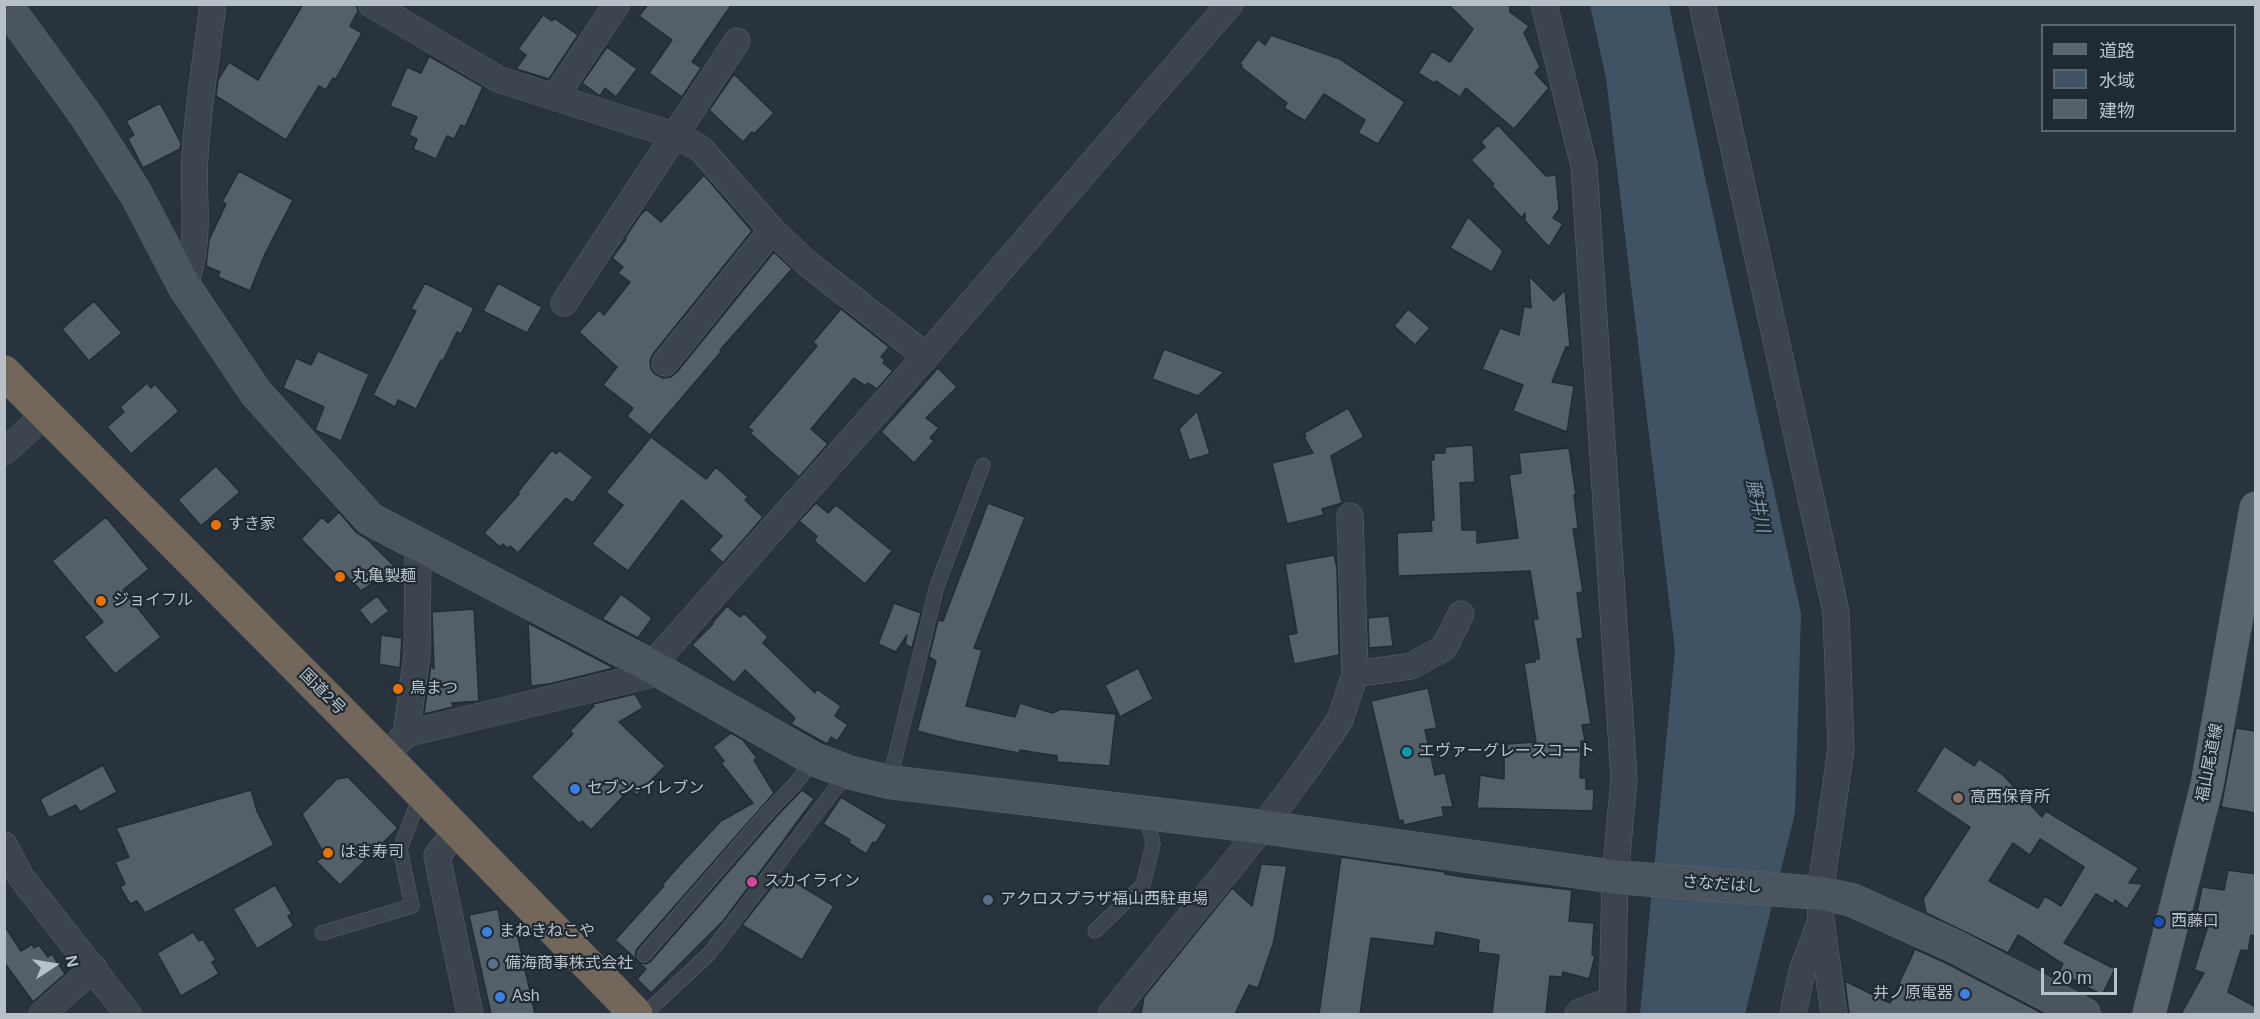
<!DOCTYPE html>
<html>
<head>
<meta charset="utf-8">
<style>
	body { margin:0 }
	#map { position:relative; width:2260px; height:1019px; overflow:hidden; background:#28333d; font-family:Arial,"Noto Sans JP",sans-serif }
	canvas { display:block }
	.frame { position:absolute; inset:0; border:6px solid #b8c0c8; pointer-events:none }
	.legend { position:absolute; left:2041px; top:24px; width:195px; height:108px; box-sizing:border-box; background:#202a33; border:2px solid #5d666f; margin:0; padding:8px 10px; list-style:none; font-size:18px; color:#b8c0c8 }
	.legend li { display:flex; align-items:center; gap:12px; height:30px }
	.legend b { width:30px; border:2px solid #5d666f }
	.north { position:absolute; left:24px; top:935px; width:60px; height:60px; -webkit-text-stroke:4px #202a33; paint-order:stroke; rotate:78deg; font-size:16px; font-weight:700; line-height:24px; text-align:center; color:#b8c0c8 }
	.north::after { content:''; display:block; margin:auto; width:21px; height:27px; background:#b8c0c8; clip-path:polygon(50% 0,100% 100%,50% 72%,0 100%) }
	.scale { position:absolute; left:2041px; top:968px; width:76px; height:27px; box-sizing:border-box; border:3px solid #b8c0c8; border-top:0; padding-left:8px; font-size:18px; line-height:21px; white-space:nowrap; color:#b8c0c8; -webkit-text-stroke:4px #202a33; paint-order:stroke }
</style>
</head>
<body>
<div id="map">
<canvas width="2260" height="1019"></canvas>
<div class="frame"></div>
<ul class="legend">
<li><b style="height:8px;background:#5a646d"></b>道路</li>
<li><b style="height:16px;background:#405364"></b>水域</li>
<li><b style="height:16px;background:#53606a"></b>建物</li>
</ul>
<div class="north">N</div>
<div class="scale">20 m</div>
</div>
<script>
const c = document.querySelector('canvas').getContext('2d');
c.lineJoin = 'round';
function fill(path, color) {
  c.fillStyle = color;
  c.fill(path, 'evenodd');
}
function trace(path, color, width, dash) {
  c.strokeStyle = color;
  c.lineWidth = width;
  c.lineCap = dash ? 'butt' : 'round';
  c.setLineDash(dash || []);
  c.stroke(path);
}
function write(font, color, halo, rows, align = 'center') {
  c.font = font + ' Arial,"Noto Sans JP",sans-serif';
  c.lineWidth = 4.5;
  c.setLineDash([]);
  c.textBaseline = 'middle';
  c.strokeStyle = halo;
  c.fillStyle = color;
  for (const [text, x, y, turn = 0] of rows) {
    c.save();
    c.translate(x, y);
    c.rotate((+turn || 0) * Math.PI / 180);
    c.textAlign = isNaN(turn) ? turn : align;
    if (halo) c.strokeText(text, 0, 0);
    c.fillText(text, 0, 0);
    c.restore();
  }
}
const water = new Path2D(`
	M1590 5H1669L1704 173 1801 613 1795 813 1745 1014H1640L1675 650 1606 78Z`);
const building = new Path2D(`
	M303 4H356L358 11 350 26 362 33 335 80 333 78 326 90 319 86 286 140 216 96 218 80 229 62 258 80Z
	M648 4H732L692 62 701 68 682 97 649 73 672 40 639 16Z
	M1448 4H1510V12L1529 26 1524 33 1540 67 1535 73 1549 88 1514 129 1466 88 1460 97 1436 81 1434 83 1418 73 1432 51 1450 62 1473 29Z
	M543 15 552 21 554 18 578 35 549 79 516 69 526 55 518 49Z
	M1271 35 1340 59 1405 102 1378 144 1358 133 1365 120 1324 94 1305 121 1284 108 1287 103 1241 67 1242 65 1240 63 1258 39 1265 45Z
	M607 47 637 69 616 97 605 88 600 96 582 83Z
	M429 56 483 87 465 127 461 125 454 139 447 136 436 159 413 149 417 139 409 135 417 117 390 106 407 67 421 73Z
	M734 74 774 113 754 134 752 132 743 142 709 110Z
	M160 103 181 143 180 149 143 168 128 139 134 135 126 121Z
	M1498 125 1546 176 1556 175 1559 209 1553 218 1563 224 1549 247 1525 221V213L1522 218 1492 186 1494 184 1471 160 1485 147 1481 142Z
	M239 171 293 200 265 254 250 291 218 277 220 272 206 266 209 240 226 204 222 202Z
	M704 175 752 231 653 354 650 361 651 369 655 374 663 378 671 377 677 372 774 252 792 269 720 350 721 352 650 435 627 416 633 408 603 385 617 367 579 332 599 310 604 315 630 282 618 273 623 267 612 258 626 239 625 238 638 218 646 209 661 222Z
	M1468 217 1503 251 1492 272 1450 248Z
	M1529 276 1554 301 1565 290 1570 347H1566L1552 382 1574 386 1567 432 1513 411 1523 385 1482 369 1500 328 1519 335 1524 306 1531 308Z
	M425 283 474 308 461 334 457 332 443 361 441 360 416 409 398 400 395 407 373 395 416 311 411 309Z
	M498 283 542 307 527 333 483 311Z
	M94 301 122 333 89 361 62 329Z
	M841 309 889 347 881 357 885 360 883 363 893 371 877 389 868 383 866 386 854 378 811 429 828 444 799 477 750 433 753 431 748 427 817 346 813 342Z
	M1408 309 1430 328 1415 345 1394 326Z
	M1164 349 1224 372 1198 396 1152 379Z
	M318 351 369 374 341 441 315 430 324 407 283 388 296 358 311 365Z
	M938 368 957 387 926 418 939 428 930 438 934 441 914 463 881 432Z
	M147 383 151 388 155 384 179 411 131 454 107 427 124 412 120 407Z
	M1348 408 1364 437 1331 456 1342 503 1322 509 1324 515 1287 524 1272 463 1313 453 1304 437 1306 436 1304 433Z
	M1197 411 1210 454 1189 460 1179 429Z
	M651 437 706 479 716 467 748 497 745 500 763 517 723 563 709 550 722 536 682 500 628 571 592 544 623 505 606 492Z
	M1473 445 1475 482 1460 483 1462 530H1477V543L1518 538 1509 475 1521 473 1519 453 1569 448 1576 495H1574L1578 528 1573 529 1583 592 1577 593 1583 638 1577 639 1591 724 1582 725 1585 741H1581L1580 778H1586V789H1594L1593 811 1477 808 1480 775 1504 779V757H1508L1507 744 1536 742 1524 663 1535 662V659H1539V654L1533 619H1538L1530 571 1398 576 1397 533 1432 531 1431 520H1434L1431 460H1434V453H1445V447Z
	M552 450 556 454 559 450 593 477 573 503 566 498 518 553 510 546 508 549 503 544 500 547 484 533 519 494 518 492Z
	M216 466 240 492 201 526 178 500Z
	M816 503 828 513 836 505 892 551 865 584 814 541 817 536 799 521Z
	M988 503 1025 517 974 648 982 650 966 706 1015 717 1020 703 1052 713 1061 709 1116 714 1110 766 1057 762V756L1020 750 1019 753 956 741 917 731 936 661 929 657 938 620 943 621Z
	M339 512 356 532 367 539 396 568 361 591 342 571 337 576 301 539 322 517 328 523Z
	M106 517 149 569 123 590 161 637 115 674 84 637 103 622 52 561Z
	M1334 555 1337 568 1339 655 1294 664 1288 635 1297 633 1285 564Z
	M621 594 652 618 638 638 602 619Z
	M377 596 389 611 371 625 359 610Z
	M894 603 921 613 912 648 905 644 907 635 896 652 878 644Z
	M727 606 740 617 744 613 768 637 763 643 815 693 817 689 841 706 835 716 848 725 837 741 831 737 827 744 791 724 795 718 745 670 734 683 692 645 713 624 712 623Z
	M474 609 479 701 452 703 453 707 424 714 431 665 434 669 432 612Z
	M1389 616 1393 646 1369 648 1368 618Z
	M528 623 614 668 549 684 531 686Z
	M381 635 402 638 400 668 379 664Z
	M1138 668 1153 699 1120 717 1105 685Z
	M1428 688 1437 728 1425 730 1435 775 1445 773 1453 807H1442L1444 816 1404 825 1403 820 1399 821 1371 701Z
	M635 694 643 708 619 722 665 766 637 795 630 789 591 830 582 821 580 824 531 777 573 734 570 731 594 706 593 704Z
	M2236 728 2256 731V813L2221 807Z
	M731 733 743 740 757 758 754 760 774 793 637 949 635 954 638 961 615 940 664 886 663 884 677 868 721 821 753 803 721 763 724 761 713 747Z
	M1944 746 1974 766 1979 759 2003 775 2042 817 2046 811 2139 868 2129 883 2143 884 2127 909 2115 900 2113 904 2096 894 2064 943 2115 969 2102 995 2059 972 2063 964 2018 935 2008 953 1926 913 1923 899 1970 827 1916 791ZM2040 839 2084 867 2061 906 2045 896 2038 908 1989 881 2013 843 2030 855Z
	M103 765 117 792 80 812 76 805 49 818 40 799Z
	M348 777 398 828 340 885 316 861 325 856 302 814 337 779Z
	M251 790 257 811 274 845 145 913 137 901 130 904 120 887 125 884 115 862 129 857 116 828Z
	M802 790 814 799 772 856 723 921 651 993 637 979 646 969 638 962 646 964 651 961 776 817Z
	M841 797 887 825 876 843 873 842 866 854 849 843 850 840 823 824Z
	M1341 857 1445 872V874L1470 878 1572 890 1569 921 1594 923 1592 955 1595 956 1589 979 1563 972 1562 977 1550 976 1546 1014H1492L1499 955 1478 952 1479 940 1436 932 1434 946 1371 938 1360 1014H1319Z
	M1261 864 1287 866 1274 941 1258 988 1249 985 1235 1014H1141L1144 997 1232 888 1252 906Z
	M2228 870 2256 874V937L2251 935 2248 951 2241 950 2228 992 2256 1007V1014H2181L2204 973 2194 970 2207 929H2204L2207 914 2197 912 2202 887 2224 890Z
	M782 874 834 906 802 960 742 925Z
	M275 885 292 914 288 916 294 926 257 949 233 909Z
	M498 909 503 936 517 933 535 1014H491L469 915Z
	M4 925 21 951 32 944 34 948 39 945 48 957 52 954 65 974 33 1002 4 962Z
	M193 932 199 941 203 939 216 960 212 962 219 974 181 996 157 953Z
	M1915 949 1946 963 2044 1014H1849L1845 981 1890 1003Z`);
const lane = new Path2D(`
	M889 782 937 586 983 465
	M1095 931 1143 885 1153 844 1146 814
	M322 933 412 906 400 849 421 794
	M644 955 769 811 796 783 814 759
	M645 1014 709 954 848 772`);
const street = new Path2D(`
	M371 4 498 79 676 136 700 148 772 230 808 264 926 356
	M1544 4 1584 166 1624 779 1615 877 1612 1014
	M1702 4 1836 612 1841 749 1820 893 1821 920 1834 1014
	M555 97 617 4
	M184 286C202 243 192 199 195 155 198 105 207 54 213 4
	M564 303 737 41
	M665 363 772 230
	M4 452 46 414
	M1355 674 1411 666 1444 648 1461 614
	M406 734 645 676 651 666 926 356 1230 4
	M395 746 406 734 417 655 418 544
	M456 831 437 856 470 1014
	M4 845 21 877 128 1014
	M42 1014 94 968
	M1111 1014 1263 827 1309 765 1340 720 1355 674 1350 516
	M1578 1014 1580 1012 1613 1000
	M1793 1014 1802 971 1820 923`);
const secondary = new Path2D(`
	M5 4 87 117 136 194 184 286 256 393 370 519 651 666 814 759 848 772 889 782 1263 827 1615 877 1820 893 1852 900 1954 946 2084 1014`);
const primary = new Path2D(`
	M2149 1014 2207 785 2256 508`);
const highway = new Path2D(`
	M4 372 385 756 636 1014`);
const markers = [
	[216,525,6,"#e8710a"],
	[340,577,6,"#e8710a"],
	[101,601,6,"#e8710a"],
	[398,689,6,"#e8710a"],
	[1407,752,6,"#0f9aa8"],
	[575,789,6,"#3f7fe0"],
	[1958,798,6,"#8d6e63"],
	[328,853,6,"#e8710a"],
	[752,882,6,"#d1479c"],
	[988,900,6,"#5c6f8a"],
	[2159,922,6,"#1a4fb4"],
	[487,932,6,"#3f7fe0"],
	[493,964,6,"#5c6f8a"],
	[1965,994,6,"#3f7fe0"],
	[500,997,6,"#3f7fe0"]
];
const poiNames = [
	["すき家",228,525],
	["丸亀製麺",352,577],
	["ジョイフル",113,601],
	["鳥まつ",410,689],
	["エヴァーグレースコート",1419,752],
	["セブン-イレブン",587,789],
	["高西保育所",1970,798],
	["はま寿司",340,853],
	["スカイライン",764,882],
	["アクロスプラザ福山西駐車場",1000,900],
	["西藤口",2171,922],
	["まねきねこや",499,932],
	["備海商事株式会社",505,964],
	["井ノ原電器",1953,994,"right"],
	["Ash",512,997]
];
const streetNames = [
	["国道2号",322,692,45],
	["福山尾道線",2210,763,-79],
	["さなだはし",1722,885,4]
];
const waterNames = [
	["藤井川",1757,506,78]
];
fill(water, '#405364');
fill(building, '#53606a');
trace(building, '#222c35', 1.5);
trace(lane, '#5a636b', 15);
trace(street, '#5a636b', 27);
trace(secondary, '#5a636b', 34);
trace(primary, '#454e57', 34);
trace(highway, '#465058', 34);
trace(lane, '#3c454e', 14);
trace(street, '#3c454e', 26);
trace(secondary, '#4a5560', 33);
trace(primary, '#5a646d', 33);
trace(highway, '#73665a', 33);
for (const [x, y, r, color] of markers) {
  const dot = new Path2D();
  dot.arc(x, y, r, 0, 2 * Math.PI);
  c.fillStyle = color;
  c.fill(dot);
  trace(dot, '#202a33', 2);
}
write('16px', '#b8c0c8', '#202a33', poiNames, 'left');
write('16px', '#b8c0c8', '#202a33', streetNames);
write('italic 18px', '#7c94a8', '#202a33', waterNames);
</script>
</body>
</html>
